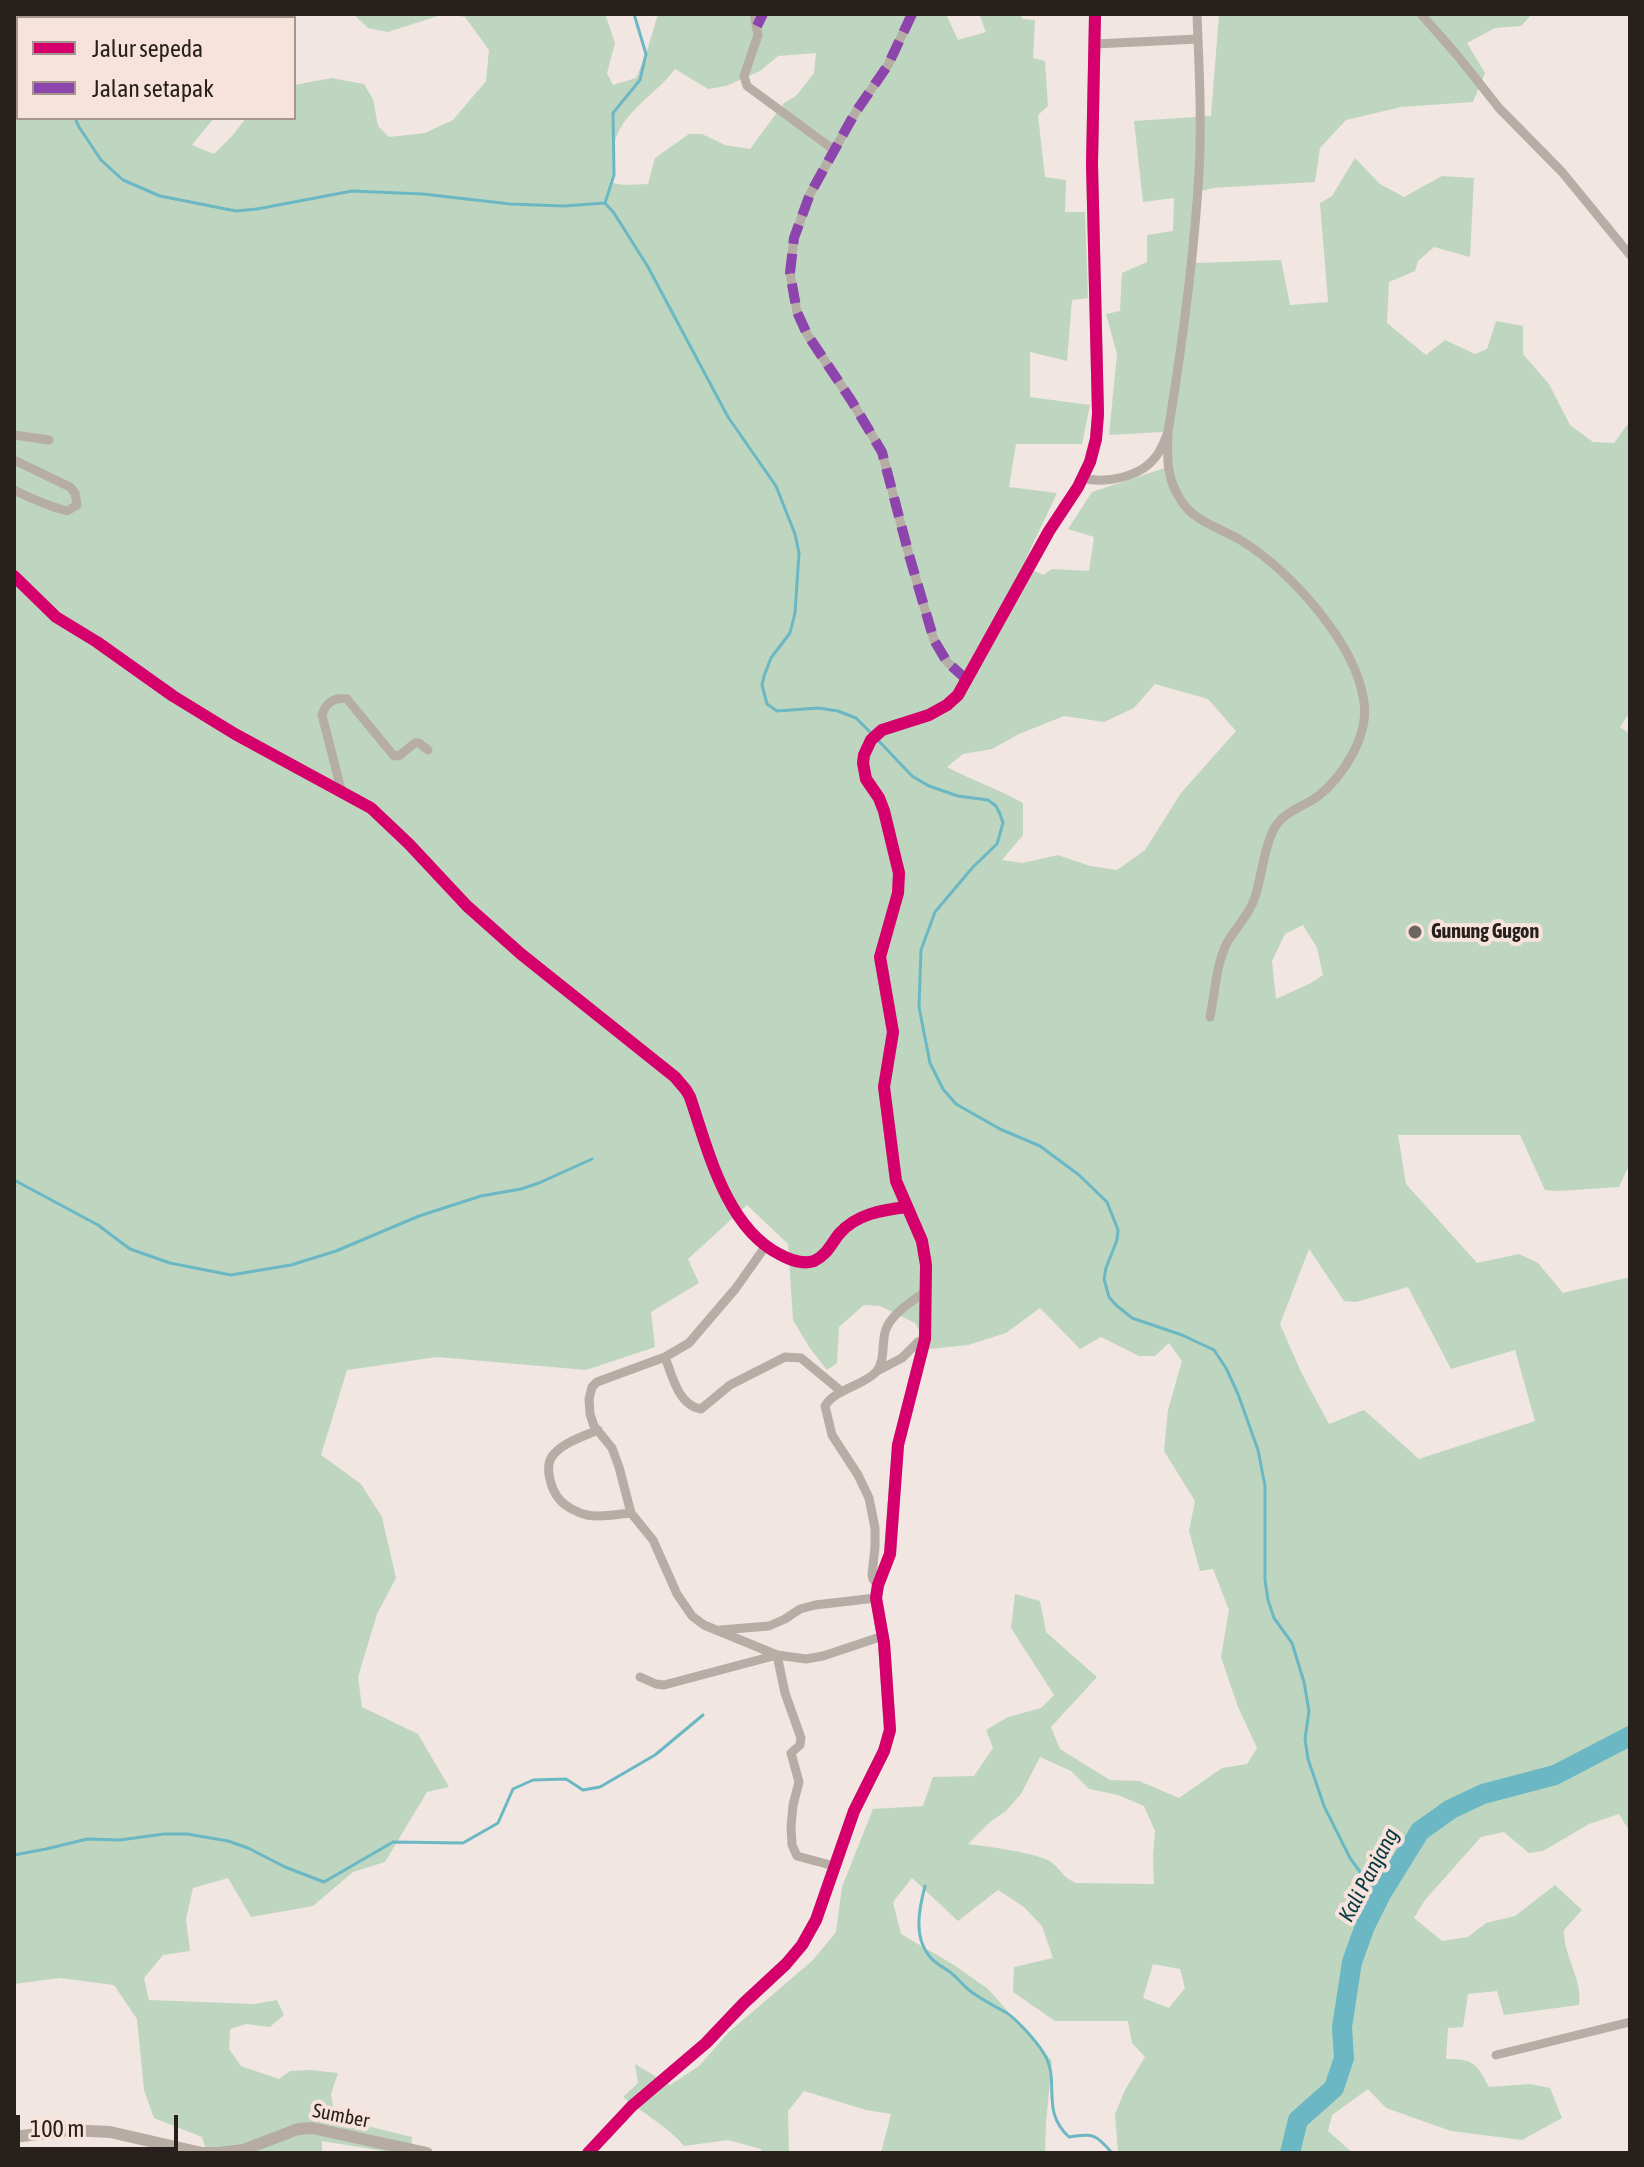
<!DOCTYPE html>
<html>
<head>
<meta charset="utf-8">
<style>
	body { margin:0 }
	#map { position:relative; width:1644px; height:2167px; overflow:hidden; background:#f1e6e1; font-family:"Asap Condensed",sans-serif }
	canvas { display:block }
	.frame { position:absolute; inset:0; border:16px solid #27201d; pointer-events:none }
	.legend { position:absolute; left:16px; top:16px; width:280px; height:104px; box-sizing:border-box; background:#f7e3db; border:2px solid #a4958f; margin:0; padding:10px 14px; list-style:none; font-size:24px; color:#27201d }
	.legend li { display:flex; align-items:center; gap:16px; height:40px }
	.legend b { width:40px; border:2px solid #a4958f }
	.scale { position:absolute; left:16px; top:2115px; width:162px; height:36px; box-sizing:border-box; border:4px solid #27201d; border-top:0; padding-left:10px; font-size:24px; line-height:28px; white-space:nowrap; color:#27201d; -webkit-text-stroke:6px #f7e3db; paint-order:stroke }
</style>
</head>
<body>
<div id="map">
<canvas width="1644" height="2167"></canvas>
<div class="frame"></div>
<ul class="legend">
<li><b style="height:10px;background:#d6006c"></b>Jalur sepeda</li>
<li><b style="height:10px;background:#8e44ad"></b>Jalan setapak</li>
</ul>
<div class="scale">100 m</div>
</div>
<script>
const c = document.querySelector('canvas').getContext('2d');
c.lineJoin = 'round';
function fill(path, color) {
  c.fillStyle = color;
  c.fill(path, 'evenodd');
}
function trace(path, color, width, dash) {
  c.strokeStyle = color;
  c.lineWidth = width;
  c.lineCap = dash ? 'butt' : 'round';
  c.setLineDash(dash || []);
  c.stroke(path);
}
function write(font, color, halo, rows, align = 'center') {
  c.font = font + ' "Asap Condensed",sans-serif';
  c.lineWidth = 8;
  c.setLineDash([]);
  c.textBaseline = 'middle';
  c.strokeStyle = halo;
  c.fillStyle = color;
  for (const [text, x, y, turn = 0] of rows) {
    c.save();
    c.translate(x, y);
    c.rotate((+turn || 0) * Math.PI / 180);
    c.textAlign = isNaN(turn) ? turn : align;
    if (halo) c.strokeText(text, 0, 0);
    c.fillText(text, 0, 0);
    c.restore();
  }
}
const green = new Path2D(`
	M14 14H55V18H18V118H214L192 145 214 154 233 135 246 118H294V85L332 78 364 84 373 99 378 126 389 137 425 133 453 120 486 81 489 50 465 17 450 14H605L615 43 607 73 613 85 636 78 646 54 658 14H946L958 40 986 32 979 14H1021L1022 19 1035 20 1033 58 1045 61 1048 106 1038 115 1045 177 1066 180 1065 212H1085L1088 298 1072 300 1067 361 1030 352V397L1090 405 1082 444H1016L1009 487 1057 493 1023 565 1043 575 1052 569 1089 571 1094 537 1068 529 1092 492 1165 468 1163 432 1109 435 1117 354 1106 314 1120 311 1122 273 1147 262V235L1173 231 1174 198 1143 202 1134 121 1211 116 1219 14H1532L1521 26 1495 28 1467 43 1485 73 1473 102 1401 107 1346 120 1320 148 1315 182 1213 188 1198 192 1196 263 1281 260 1290 305 1328 302 1320 203 1332 196 1355 158 1380 184 1404 197 1442 176 1474 178 1470 257 1434 247 1418 261 1415 271 1389 282 1387 323 1426 355 1445 340 1475 354 1487 349 1496 321 1523 326V354L1549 384 1570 425 1593 442 1614 443 1630 421V712L1620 727 1630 734V1163L1619 1187 1559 1191 1545 1190 1520 1135H1398L1406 1184 1477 1263 1519 1254 1538 1263 1563 1293 1630 1277V1832L1619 1814 1589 1824 1543 1851 1529 1853 1504 1832 1481 1837 1425 1900 1414 1918 1442 1941 1468 1937 1486 1923 1515 1916 1555 1885 1582 1910 1564 1930C1563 1956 1583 1979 1579 2005L1504 2015 1497 1991 1468 1994 1463 2027 1448 2028 1446 2059C1474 2059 1476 2063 1489 2087L1530 2084 1550 2088 1562 2118 1522 2140 1451 2131 1386 2108 1368 2089 1332 2115 1328 2131 1353 2153H1118L1115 2114 1125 2090 1145 2057 1132 2043 1128 2021H1055L1013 1992 1014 1967 1053 1958 1042 1926 1024 1907 998 1890 958 1921 912 1878 893 1902 901 1934 954 1965 988 1989 1052 2061 1046 2122 1045 2153H881L891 2114 866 2110 804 2091 788 2111 789 2153H762L761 2149 728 2140 684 2146C667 2126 644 2114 623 2097L638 2083 635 2064 670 2085 699 2066 729 2032 813 1960 836 1932 842 1887 873 1809 923 1806 933 1777 974 1776 993 1748 986 1730 1008 1717 1041 1708 1054 1695 1011 1628 1015 1594 1040 1601 1046 1632 1097 1677 1051 1727 1060 1749 1110 1780 1139 1781 1179 1798 1222 1768 1247 1764 1257 1748 1238 1707 1221 1657 1229 1610 1213 1569 1200 1571 1189 1531 1195 1501 1164 1451 1168 1410 1182 1361 1169 1343 1155 1356H1139L1101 1337 1080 1349 1040 1308 1006 1333 968 1345 929 1349 915 1323 880 1306 864 1305 839 1327 837 1363 827 1370 809 1347 793 1320 788 1244 747 1205 688 1259 699 1283 651 1312 655 1347 586 1370 437 1357 347 1370 321 1455 361 1484 382 1517 396 1578 377 1614 358 1677 362 1707 418 1734 449 1787 427 1792 385 1862 353 1872 313 1906 251 1917 228 1878 193 1888 186 1919 190 1951 163 1955 144 1978 149 2000 254 2004 277 2000 284 2015 270 2027 246 2024 230 2029 229 2049 241 2066 279 2079 290 2071 310 2070 338 2073 331 2094 335 2118 412 2137 411 2153H395L322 2141V2153H207L202 2137 154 2118 144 2090 137 2019 114 1985 60 1978 14 1984ZM816 53 814 73 796 96 784 103 750 149 725 145 702 134H689L655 158 648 184 624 185 613 183C614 170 611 155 614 144 623 110 656 95 675 69L708 89 726 86 760 71 778 56ZM1155 684 1208 699 1236 731 1181 793 1145 850 1117 870 1090 866 1058 855 1022 863 1002 860 1023 835V803C998 789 972 780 947 767L963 754 992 749 1019 734 1064 716 1104 722 1134 708ZM1303 925 1317 948 1323 975 1311 983 1276 999 1272 961 1285 934ZM1309 1249 1344 1301 1356 1302 1408 1287 1451 1369 1515 1350 1535 1421 1419 1459 1364 1410 1329 1424 1302 1374 1280 1324ZM1040 1757 1071 1771 1089 1789 1118 1795 1144 1806 1155 1831 1153 1856 1154 1884 1076 1883C1061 1876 1062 1870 1051 1862 1039 1853 985 1846 968 1844L990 1822 1006 1811 1021 1794ZM1153 1964 1180 1969 1185 1988 1169 2008 1143 1998Z
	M353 14H444L388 32 368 28Z`);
const stream = new Path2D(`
	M30 14 31 18
	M75 118 79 127 101 160 123 180 160 196 236 211 257 209 352 191 423 194 510 204 564 206 605 203 614 213 648 267 728 417 776 486 795 534 799 553 795 613 790 633 771 658 764 676 762 685 767 704 777 711 818 708 838 711 856 718 871 733
	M605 203 614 175 613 113 640 80 646 54 634 14
	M876 738 912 776 929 786 958 796 988 800 996 806 1000 814 1003 823 997 844 973 867 935 912 921 950 919 1007 930 1063 943 1089 956 1104 1000 1129 1040 1146 1079 1175 1107 1202 1118 1230 1117 1240 1106 1268 1104 1279 1109 1297 1116 1305 1132 1318 1182 1335 1214 1350 1226 1368 1238 1394 1258 1450 1265 1486V1580L1268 1600 1274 1618 1292 1643 1304 1682 1309 1711 1305 1739 1308 1759 1324 1806 1350 1858 1363 1876 1381 1894
	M14 1180 98 1225 130 1249 170 1263 231 1275 291 1265 336 1251 419 1216 481 1196 521 1189 539 1183 592 1159
	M14 1855 46 1849 87 1839 120 1840 164 1834H187L228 1841 248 1848 285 1867 324 1882 393 1842 463 1843 498 1823 513 1789 533 1780 566 1779 583 1790 600 1787 655 1755 703 1715
	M925 1886C919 1909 913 1937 930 1957 936 1964 943 1967 950 1972 958 1978 964 1987 973 1993 983 2000 994 2006 1005 2012 1015 2017 1036 2041 1043 2052 1062 2081 1039 2109 1069 2137 1093 2133 1096 2134 1112 2153`);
const river = new Path2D(`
	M1290 2153 1298 2120 1334 2088 1344 2058 1342 2027 1352 1962 1365 1926 1381 1894 1420 1831 1451 1809 1483 1794 1555 1775 1630 1736`);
const street = new Path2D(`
	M754 14 758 35 744 76 747 86 834 150
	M912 14 888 65 855 113 810 194 794 238 790 273 797 312 807 334 851 400 882 452 909 555 934 640 947 662 967 680
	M1421 14 1457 55 1499 108 1562 172 1630 255
	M1095 44 1198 39
	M1168 432C1167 458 1166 479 1182 502 1195 522 1223 529 1242 541 1291 572 1356 643 1364 702 1369 736 1343 777 1317 797 1304 806 1287 811 1277 824 1265 841 1262 874 1256 894 1251 912 1238 925 1228 941 1216 963 1215 993 1210 1017
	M14 435 49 440
	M14 460 70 487 75 493 77 505 67 511C48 506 32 499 14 490
	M1082 478C1107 484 1142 477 1157 455 1162 448 1165 440 1168 432 1182 346 1194 260 1199 172 1202 120 1199 67 1197 14
	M14 576 56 617 97 642 173 696 235 734 371 808 409 844 467 906 521 954 675 1077 686 1090 690 1097C708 1150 726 1227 779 1254 790 1260 802 1265 814 1261 827 1255 831 1244 839 1234 856 1214 882 1210 907 1207
	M342 793 322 715C326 702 335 697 347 699L394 756 400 755 415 743H419L428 750
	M765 1247 736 1288 689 1343 665 1357 597 1382 592 1387 589 1399 590 1414 594 1426 612 1448 619 1467 631 1513 653 1540 677 1594 692 1616 704 1625 777 1655 806 1659 823 1656 883 1636
	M665 1357C672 1376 679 1406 701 1409L730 1385 785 1357 801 1358 842 1392
	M877 1371 902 1358 918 1342 925 1339
	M598 1430C584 1436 565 1442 554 1454 543 1465 551 1490 560 1500 566 1507 578 1513 587 1515 601 1518 618 1514 631 1513
	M878 1585 873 1579 872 1575 875 1547V1528L869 1498 858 1475 832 1435 825 1406C835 1389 863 1386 876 1372 886 1361 881 1342 886 1329 893 1312 912 1302 926 1291
	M720 1630 769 1626 785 1619 800 1609 815 1605 876 1598
	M640 1677 656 1684 664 1685 777 1655 785 1693 801 1738 800 1745 791 1753 799 1782 793 1805 791 1827 792 1845 797 1856 834 1866
	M1496 2055 1630 2022`);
const secondary = new Path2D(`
	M14 2137 68 2130 110 2132 202 2153H219L243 2150 298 2129 312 2128 427 2153
	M588 2153 632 2106 706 2043 744 2003 786 1964 802 1945 816 1920 854 1811 884 1751 890 1730 884 1643 876 1598 878 1585 890 1554 898 1445 925 1339 926 1265 922 1241 896 1181 884 1087 893 1032 880 957 898 893 899 873 884 811 879 798 866 779 863 763 864 755 871 740 882 730 929 715 947 705 958 695 1049 531 1078 487 1090 462 1096 439 1098 414 1092 164 1095 14`);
const quiet = new Path2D(`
	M912 14 888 65 855 113 810 194 794 238 790 273 797 312 807 334 851 400 882 452 909 555 934 640 947 662 967 680
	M757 26 763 14`);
const cycleway = new Path2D(`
	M14 576 56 617 97 642 173 696 235 734 371 808 409 844 467 906 521 954 675 1077 686 1090 690 1097C708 1150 726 1227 779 1254 790 1260 802 1265 814 1261 827 1255 831 1244 839 1234 856 1214 882 1210 907 1207
	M588 2153 632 2106 706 2043 744 2003 786 1964 802 1945 816 1920 854 1811 884 1751 890 1730 884 1643 876 1598 878 1585 890 1554 898 1445 925 1339 926 1265 922 1241 896 1181 884 1087 893 1032 880 957 898 893 899 873 884 811 879 798 866 779 863 763 864 755 871 740 882 730 929 715 947 705 958 695 1049 531 1078 487 1090 462 1096 439 1098 414 1092 164 1095 14`);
const markers = [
	[1415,932,8,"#6e6562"]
];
const poiNames = [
	["Gunung Gugon",1431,932]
];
const streetNames = [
	["Sumber",341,2116,11]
];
const waterNames = [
	["Kali Panjang",1369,1875,-62]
];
fill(green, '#bed6bf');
trace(stream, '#6bb8c4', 3);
trace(river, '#6bb8c4', 20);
trace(street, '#b6aea6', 9);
trace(secondary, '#b6aca4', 12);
trace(quiet, '#8e44ad', 10, [20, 10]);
trace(cycleway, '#d6006c', 12);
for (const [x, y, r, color] of markers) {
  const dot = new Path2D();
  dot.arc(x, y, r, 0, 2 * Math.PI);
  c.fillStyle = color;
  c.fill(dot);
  trace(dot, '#f7e3db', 3);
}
write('bold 20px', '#27201d', '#f7e3db', poiNames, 'left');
write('20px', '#27201d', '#f7e3db', streetNames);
write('italic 22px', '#053a42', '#f7e3db', waterNames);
</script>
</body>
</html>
